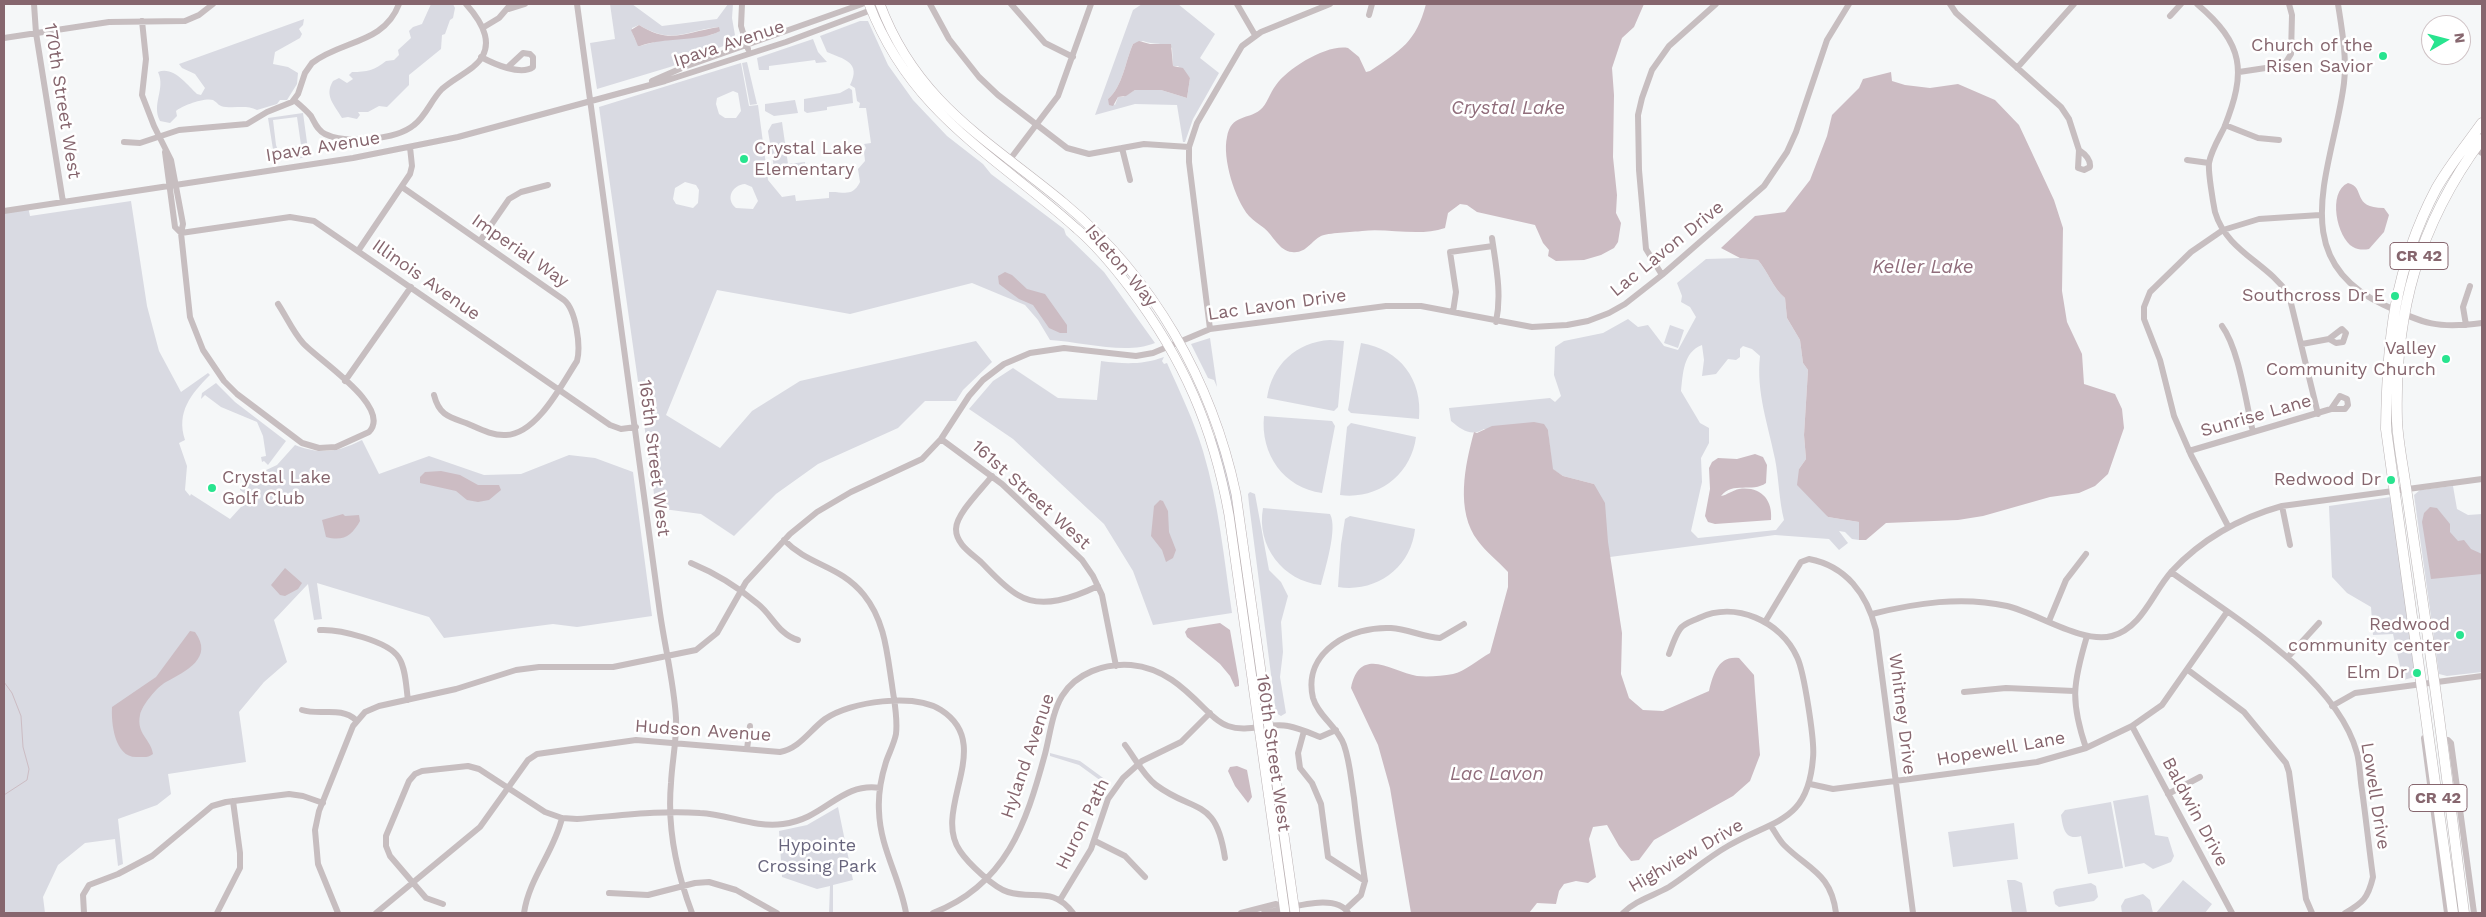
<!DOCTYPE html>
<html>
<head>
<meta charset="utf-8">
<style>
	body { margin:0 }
	#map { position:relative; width:2486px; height:917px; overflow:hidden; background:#f5f7f8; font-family:"Work Sans",sans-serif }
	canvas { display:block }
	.frame { position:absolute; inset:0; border:5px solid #86666e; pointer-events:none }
	.north { position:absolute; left:2421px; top:15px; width:50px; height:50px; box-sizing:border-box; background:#fff; border:1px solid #cfc2c5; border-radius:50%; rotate:82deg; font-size:14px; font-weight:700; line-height:20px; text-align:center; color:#86666e }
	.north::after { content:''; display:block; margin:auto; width:18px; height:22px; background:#28e48f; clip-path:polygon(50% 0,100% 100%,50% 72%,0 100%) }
</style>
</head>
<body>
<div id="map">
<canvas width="2486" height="917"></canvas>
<div class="frame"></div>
<div class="north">N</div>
</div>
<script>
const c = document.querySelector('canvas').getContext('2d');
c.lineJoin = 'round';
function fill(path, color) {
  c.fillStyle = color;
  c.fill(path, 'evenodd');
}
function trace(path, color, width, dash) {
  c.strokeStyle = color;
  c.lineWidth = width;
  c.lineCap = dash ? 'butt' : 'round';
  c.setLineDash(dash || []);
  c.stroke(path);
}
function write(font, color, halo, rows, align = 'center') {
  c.font = font + ' "Work Sans",sans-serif';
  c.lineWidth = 5;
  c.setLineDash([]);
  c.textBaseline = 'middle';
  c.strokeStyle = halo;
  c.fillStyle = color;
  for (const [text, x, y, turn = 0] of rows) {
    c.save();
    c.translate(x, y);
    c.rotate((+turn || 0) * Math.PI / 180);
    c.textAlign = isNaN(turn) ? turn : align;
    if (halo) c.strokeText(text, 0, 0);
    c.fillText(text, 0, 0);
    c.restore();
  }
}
const green = new Path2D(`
	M431 4H453L455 8 453 18 450 20 445 34 442 35 441 49 409 75V85L387 107 379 106 368 112H358L360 115 357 119 348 117 342 118C334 104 324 96 333 81L339 78 347 83 353 79 349 75 352 72C367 72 375 70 386 61L394 60 399 55 398 50 411 38 409 31 413 27 422 24Z
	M610 4H632L662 26 717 19 728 4H733L732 18 736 41 670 67 597 89 590 43 615 39ZM639 25C673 45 683 31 719 27L718 32 711 35 658 41 640 46C636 43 632 34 632 28Z
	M1142 4H1178L1215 34 1200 58 1219 73 1193 119 1185 142H1183L1177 105 1135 104 1095 115 1133 10ZM1143 41C1153 45 1165 42 1172 48L1173 66H1178L1190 78 1187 98 1161 90H1135L1123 97H1118L1115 105 1108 99C1123 86 1125 62 1133 44Z
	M304 19 303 25 299 29 302 34 300 38 275 52 273 64 288 67 298 73 297 84 287 100H280L277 104 257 110C247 105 238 108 226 107 219 107 218 103 213 100 205 97 181 106 176 111L177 116 170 123 160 121C151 104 166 89 158 72 174 66 187 85 197 94L201 95 205 88 195 74 182 68 179 64Z
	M860 21H868L888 65 913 100 947 136 983 164 991 174 1064 229 1066 235 1104 272 1155 343C1126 355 1083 342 1050 340L1038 320 1025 305 972 283 850 314 717 290 666 415 720 448 752 411 800 381 976 341 992 362 963 390 956 401H925L898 428 818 464 776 494 734 536 701 514 656 508 599 107 741 63 749 106 758 105 768 180 782 197 795 195 796 201 829 198V192C843 191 852 198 860 182L858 169 865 161 864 152 866 148 864 144 871 143 866 108H859L860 103 857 101 855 88 850 85C862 62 843 59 827 52L820 36ZM733 91 738 93 741 111 736 118H725L719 114 716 104 717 98ZM685 182 696 185 699 190 698 203 693 208 676 204 673 199 675 188ZM745 184 752 187 758 201 753 209 736 208C725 199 732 185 745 184Z
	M813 39 818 52 827 62 816 63 815 60 769 66V70H759L757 58Z
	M747 62 757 104 750 105 742 63Z
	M849 88 852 90 853 103 827 107V110L807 113 804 111V99L840 93Z
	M795 100 798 113 774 116 765 111V104Z
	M303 113 309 157 287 160 286 156 294 147 301 145 297 117 273 120 276 145 282 161 275 162 268 118Z
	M782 122 788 164 805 162V167L777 171 774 168 768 131 772 124Z
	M131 201 147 306 159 351 181 392 208 373 210 375C191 394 176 412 185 440L179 443 187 466 185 490 190 496 191 494 230 519 250 497 240 490V486L248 483 249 478 277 465 295 445C321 455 338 452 362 440L379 474 429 456 484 475 521 474 569 455 595 458 633 472 652 616 577 627 553 624 444 638 429 617 317 583 322 619 314 620 308 584 274 620 287 662 264 682 239 712 246 762 168 774 171 794 157 805 118 819 123 864 118 866 115 839 85 843 58 865 43 897 45 913H4V211L28 207 30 216Z
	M1740 258 1758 260C1769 273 1772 287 1785 298L1787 318 1800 340 1803 363 1808 370 1804 435 1806 459 1799 469 1828 517 1859 522V540L1852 539 1845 532 1839 531 1848 543 1839 550 1829 539 1775 535 1610 557 1594 484 1563 476 1552 469 1548 430 1484 429C1471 437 1462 430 1451 421L1449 408 1550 398 1555 402 1561 396 1554 375 1555 347 1564 341 1603 333 1628 319 1638 327 1648 325 1664 346 1678 350 1696 317 1690 307 1681 302 1682 296 1677 283 1706 259ZM1702 345 1704 360 1702 376 1716 374 1728 359 1736 360 1740 357V349L1743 346 1752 349 1760 356C1756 392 1768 424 1775 459 1779 480 1779 500 1784 520L1776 530 1698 538 1691 531 1702 482 1701 458 1709 443V428L1700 423 1681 391C1683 374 1683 352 1702 345Z
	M1670 325 1684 330 1678 348 1664 343Z
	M1210 338 1217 387 1214 380 1208 378 1191 344Z
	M1330 340 1344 341 1338 407 1334 411 1267 398C1272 365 1296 342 1330 340Z
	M1361 343C1400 349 1423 380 1419 419L1351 413 1348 410Z
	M1164 357 1162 361 1164 364 1167 363C1180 392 1194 421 1203 451 1219 504 1224 559 1232 613L1153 625 1133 571 1104 524 1013 439 969 409 993 381 1013 368 1058 398 1097 400 1101 361C1124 364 1142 365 1164 357Z
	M216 383 235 402 286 441 268 465 264 461 262 462 261 457 266 456 263 436 257 422 221 407 205 395 201 399 202 393Z
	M1264 416 1332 421 1335 426 1322 493C1284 488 1260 454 1264 416Z
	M1351 423 1416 437C1411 475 1378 500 1340 495L1347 427Z
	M1218 437 1234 501 1250 613H1246L1233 514 1214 438Z
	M2453 486 2457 509 2468 515 2482 514V672L2447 676 2439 674 2414 495 2420 490Z
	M1250 492 1255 494 1269 570 1281 582 1288 596 1281 622 1283 652 1280 677 1286 713 1281 716 1276 713 1249 504 1248 494Z
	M2391 497 2419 676 2403 680 2393 634 2373 635 2371 607 2347 593 2332 577 2329 506Z
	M1263 508 1330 514C1338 528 1325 569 1321 585 1283 581 1256 546 1263 508Z
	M1350 516 1415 529C1411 568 1376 593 1338 587L1341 544 1345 519Z
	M1050 753 1080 761 1110 783 1108 786 1079 765 1050 756Z
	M2148 795 2155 835 2168 837 2174 856 2171 862 2153 869 2144 863 2125 867 2113 801Z
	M2111 802 2123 868 2088 874 2081 836C2065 841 2063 828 2061 815L2065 810Z
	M838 807 853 880 833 885V913H829L830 886 817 889 782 877 779 831 807 825Z
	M2014 823 2018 859 1953 867 1948 832Z
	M2007 880H2015L2022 883 2027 913H2012Z
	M2183 880 2212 904 2205 913H2156Z
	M2091 883 2096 886 2098 897 2094 901 2059 907 2055 904 2053 892 2056 889Z
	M2143 894 2150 900 2153 913H2122L2121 906 2125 899Z`);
const water = new Path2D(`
	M1426 4H1644L1634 27 1622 38 1612 68 1614 95 1613 157 1617 195 1616 213 1621 223 1618 242 1614 248 1601 255 1584 260 1556 261 1548 256 1549 250 1543 243 1535 225 1477 212 1467 205 1460 204 1448 213 1445 228C1419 237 1389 228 1362 231 1353 232 1327 233 1321 236 1311 241 1306 254 1292 252 1279 251 1273 235 1264 228 1259 224 1254 221 1249 216 1235 200 1222 158 1227 137 1231 114 1248 120 1260 110 1267 105 1270 92 1276 85 1288 68 1327 44 1348 48L1359 57 1366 72 1370 71C1401 50 1416 42 1426 4Z
	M639 25C671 45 685 32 719 27L720 31C700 42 663 37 640 46H638L631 30Z
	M1139 41 1150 44H1171L1173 66 1183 68 1190 78 1187 98 1161 90H1135L1126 96 1118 97 1113 106 1109 105 1108 99C1123 86 1125 62 1133 44Z
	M1891 72 1892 81 1905 85 1930 88 1958 84 1995 100 2019 125 2054 200 2063 228 2062 291 2067 322 2082 354 2084 384 2115 394 2122 409 2124 428 2108 474 2095 486 2079 493 2050 497 1983 516 1958 520 1886 523 1866 540H1859V522L1828 517 1797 485 1799 469 1806 459 1804 435 1808 370 1803 363 1800 340 1787 318 1785 298C1772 287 1769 273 1758 260L1740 258 1721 248 1755 216 1785 212 1810 180 1827 136 1832 115 1859 88 1863 79Z
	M2348 183C2366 187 2351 208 2384 208L2389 215 2384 232 2369 249C2364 250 2358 250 2353 247 2337 238 2327 192 2348 183Z
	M1005 272 1012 275 1027 289 1045 294 1067 325V333H1060L1049 328 1033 305 1019 299 999 284 998 276Z
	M1534 422 1544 424 1548 430 1553 469 1563 476 1594 484 1605 503 1608 542 1622 633 1621 674 1629 698 1643 710 1663 711 1709 691C1713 675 1718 655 1739 658L1754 675 1755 691 1760 755 1750 781 1733 796 1654 840 1639 860 1631 861 1619 846 1607 825 1593 827 1589 839 1596 877 1588 883 1576 881 1564 884 1559 891 1556 904 1537 903 1529 913H1411L1390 788 1378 745 1351 688C1360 644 1394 673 1417 676 1428 677 1442 676 1453 674 1464 672 1479 659 1490 653L1508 587V572C1498 561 1486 552 1478 541 1455 511 1465 465 1474 432L1477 433 1492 426Z
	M1755 454 1763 457 1767 465 1766 483C1752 493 1733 481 1721 496 1727 495 1733 490 1739 489 1760 486 1773 499 1771 520L1715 524 1708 522 1705 516 1710 489 1709 468 1712 462 1718 458 1737 459Z
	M441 471 460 475 478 485H499L501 490 489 500 478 502 467 500 456 491 420 483V477L425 472Z
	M1160 500 1163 501 1168 511 1169 532 1176 550 1173 558 1166 562 1162 550 1151 536 1154 506Z
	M2430 507 2437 508 2450 524V532L2458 541 2464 540 2471 549 2482 554V574L2431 579 2422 522 2424 513Z
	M343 514 345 516 359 515 360 521C352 535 344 542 326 537L322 520Z
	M285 568 302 583 298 589 285 596 280 595 271 585Z
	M1220 623 1230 630 1239 681V686L1235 687 1230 676 1220 664 1187 637 1185 632 1188 628Z
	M190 631 195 632C214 658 186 671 166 682 157 687 142 705 140 715 136 734 151 739 153 754 148 758 145 757 138 757 115 759 111 724 112 707L156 677Z
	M1237 766 1247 770 1252 797 1248 803 1235 786 1228 771 1230 767Z`);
const stream = new Path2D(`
	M4 682 12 693 21 716 23 747 29 769 27 780 4 795`);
const minor = new Path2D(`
	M34 4 36 33 63 202
	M577 4 660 613C665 648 674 683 676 718 677 740 672 761 671 783 667 828 676 871 692 913
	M742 4 741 26 748 49
	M930 4 949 39 979 77 998 95 1067 148 1089 154 1144 144 1189 147
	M1011 4 1045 43 1073 57
	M1237 4 1255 35
	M1950 4 1956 13 2061 107 2069 119 2079 150 2078 168 2084 170 2090 167C2091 159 2085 154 2079 150
	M2197 4C2244 44 2247 71 2224 128 2219 138 2211 151 2209 163 2208 172 2213 202 2215 212 2227 252 2267 262 2289 295L2318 414
	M2338 4C2342 30 2347 57 2344 83 2334 165 2282 258 2384 305 2425 324 2437 329 2482 323
	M509 9 525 4
	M1369 15 1372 4
	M2170 16 2181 4
	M142 21 146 59 142 95 154 126 171 160 183 224 181 233 190 317 203 350 224 381 237 394 302 443 319 448 336 447 369 432C393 407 318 360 303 343 293 332 286 316 278 304
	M484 27 499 18 511 4
	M4 38 109 22 185 21 199 15 213 4
	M481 57C494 64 521 76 533 67V57L530 54 523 53 508 67
	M2017 68 2074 4
	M2239 72 2279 66 2286 62 2291 54 2292 15 2289 4
	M652 81 684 67 862 4
	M294 100C300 105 306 110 311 116 315 123 317 130 325 134 345 144 396 140 414 125 426 116 431 100 442 89 452 80 463 75 473 67 498 47 482 22 466 4
	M2225 125 2258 138 2279 140
	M124 142 140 143 179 130 247 124 267 112 292 102 298 94 305 73 312 63C342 40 384 44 399 4
	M2473 147 2482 153
	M1122 148 1130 180
	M165 152 175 227 181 233
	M2187 160 2209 163
	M1008 162 1058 96 1091 4
	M402 187 564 300C576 310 581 346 577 361 562 384 537 434 506 435 492 436 478 428 466 423 449 417 439 415 434 395
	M4 211 353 158 458 137 665 81 786 42 874 9
	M181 233 290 217 314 221 610 425 621 429 636 427
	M1492 238C1496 266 1502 294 1496 322
	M480 241 509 199 521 192 548 185
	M358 251 410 174 412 166 410 147
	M1662 275 1646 249 1639 170 1638 115 1642 98 1652 70 1669 46 1716 4
	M1453 312 1456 292 1450 252 1493 246
	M2466 325 2463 307 2470 286
	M2222 326C2239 349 2246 403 2253 432
	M1210 329 1189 162V147L1197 123 1242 46 1261 32 1330 4
	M2302 344 2329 339 2342 329 2346 333 2343 342 2336 343 2329 339
	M345 381 411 287
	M941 439 1002 484 1082 560 1093 576 1102 595 1116 666
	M2189 451 2331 409H2345L2348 405 2347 399 2340 396 2331 409
	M992 476C982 489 956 514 956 529 956 544 971 553 981 562 992 573 1004 587 1018 595 1042 610 1075 597 1098 586
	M2282 506 2290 545
	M2228 526 2191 455 2174 416 2160 360 2144 319V307L2150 292 2191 252 2223 230 2259 219 2320 215
	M784 540C809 566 840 565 864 595 885 621 887 653 892 685 894 701 898 717 896 734 894 744 889 753 886 762 881 778 878 795 879 811 880 848 900 878 906 913
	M691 563C715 573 738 587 758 604 772 615 779 635 798 640
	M2171 572C2231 615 2337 678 2357 753 2360 764 2360 778 2362 790 2366 819 2369 848 2373 877 2368 898 2363 903 2345 913
	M1872 614C1916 603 1962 596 2007 606 2037 613 2082 644 2112 636 2143 627 2152 593 2172 571 2203 538 2239 518 2282 506L2482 479
	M2049 621 2066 580 2086 554
	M1765 622 1801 562 1809 559C1846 566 1867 594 1876 630L1913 913
	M320 630C339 629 389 641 399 658 406 669 406 687 408 700
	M2288 657 2319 623
	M2188 670 2244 712 2286 763 2289 772 2306 899 2312 913
	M1964 692 2006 688 2074 691
	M2332 706 2355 693 2482 676
	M302 710C321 716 340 706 356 720
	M2132 726 2232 913
	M1304 731 1298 753 1300 768 1312 783 1321 804 1328 857 1365 881
	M2424 738 2447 913
	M2442 741 2448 740 2451 743 2474 913
	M1125 745C1135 758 1143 775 1156 785 1195 814 1216 797 1225 858
	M2086 748C2070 701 2073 683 2087 636
	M747 749 750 726
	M1810 784 1833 789 1895 781 2037 762 2086 748 2132 726 2162 705 2227 612
	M2168 794 2200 777
	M1771 826C1775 832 1779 840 1784 845 1809 870 1831 873 1836 913
	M1095 841 1125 856 1145 877
	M609 893 648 895 695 883 709 882 736 890 777 913
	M1060 900 1091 849 1108 799 1123 778 1142 761 1181 742 1210 713
	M443 904 426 898 390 856 386 846V836L409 781 415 774 422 771 468 766 479 769 545 812 562 818 577 819C618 816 659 810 700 813 728 814 754 828 783 824 825 819 840 782 880 788
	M1346 909 1361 895 1365 881C1361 853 1357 826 1354 798 1351 780 1350 762 1344 745 1338 727 1318 716 1313 698 1302 651 1352 626 1391 628 1408 629 1423 637 1440 638L1464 624
	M84 913 83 895 89 885 118 874 152 856 212 806 226 802 289 794 303 796 323 803
	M217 913 240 868V853L233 801
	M338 913 318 864 315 830 319 811 353 726 365 712 379 706 456 689 516 670 539 667H613L696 650 717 633 746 582 790 534 817 512 851 492 922 459 941 439 969 396 983 380 1004 364 1030 353 1064 348 1136 356 1153 353 1210 329 1386 306H1421L1532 327 1567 325 1588 321 1609 313 1625 304 1662 275 1764 186 1787 152 1796 132 1827 40 1849 4
	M376 913 480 827 528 760 537 754 636 740 780 752C800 748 809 731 825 719 851 701 914 693 941 710 996 745 931 809 960 851 968 863 994 888 1008 892 1034 900 1053 886 1073 913
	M524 913C529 878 554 852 562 818
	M933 913C1006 885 1026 824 1045 754 1050 735 1052 713 1062 696 1076 673 1105 663 1131 665 1163 668 1183 687 1204 708 1211 715 1219 723 1228 726 1248 733 1269 722 1288 726 1299 728 1310 733 1320 737L1336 730
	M1241 913 1276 904 1284 907
	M1264 913C1283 910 1336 891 1348 913
	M1623 913C1636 900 1653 896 1669 887 1689 874 1707 858 1728 846 1774 819 1808 823 1813 758 1815 742 1804 671 1797 657 1781 621 1735 601 1699 618 1693 621 1684 623 1680 629 1675 636 1672 646 1669 654`);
const major = new Path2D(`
	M869 4C912 115 994 154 1077 229 1097 246 1114 267 1130 288 1184 360 1213 427 1229 515L1285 913
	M880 4C917 103 988 140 1064 203 1153 277 1212 381 1236 494L1295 913`);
const highway = new Path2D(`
	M2453 913 2386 429C2387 341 2394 269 2436 189 2449 166 2467 144 2482 123
	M2464 913C2452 819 2441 725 2427 631 2420 584 2413 536 2406 488 2403 466 2398 443 2397 421 2394 313 2418 226 2482 139`);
const markers = [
	[2383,56,5,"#28e48f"],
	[744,159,5,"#28e48f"],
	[2395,296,5,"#28e48f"],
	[2446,359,5,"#28e48f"],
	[2391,480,5,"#28e48f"],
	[212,488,5,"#28e48f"],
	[2460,635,5,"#28e48f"],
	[2417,673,5,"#28e48f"]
];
const shields = [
	[2419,256,58],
	[2438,798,58]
];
const shieldNames = [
	["CR 42",2419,256],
	["CR 42",2438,798]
];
const streetNames = [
	["Ipava Avenue",729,44,-18],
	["170th Street West",62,101,81],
	["Ipava Avenue",323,147,-9],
	["Lac Lavon Drive",1667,249,-39],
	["Imperial Way",520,251,35],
	["Isleton Way",1121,266,50],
	["Illinois Avenue",426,280,35],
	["Lac Lavon Drive",1277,305,-8],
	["Sunrise Lane",2256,416,-16],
	["165th Street West",654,458,83],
	["161st Street West",1031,495,42],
	["Whitney Drive",1902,714,83],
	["Hudson Avenue",703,731,4],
	["Hopewell Lane",2001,749,-10],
	["160th Street West",1273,753,82],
	["Hyland Avenue",1028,756,-71],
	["Lowell Drive",2375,796,81],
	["Baldwin Drive",2195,812,62],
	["Huron Path",1083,824,-64],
	["Highview Drive",1686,856,-30]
];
const poiNames = [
	["Church of the",2373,46],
	["Risen Savior",2373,67],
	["Crystal Lake",754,149,"left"],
	["Elementary",754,170,"left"],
	["Southcross Dr E",2385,296],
	["Valley",2436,349],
	["Community Church",2436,370],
	["Crystal Lake",222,478,"left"],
	["Golf Club",222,499,"left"],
	["Redwood Dr",2381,480],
	["Redwood",2450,625],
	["community center",2450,646],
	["Elm Dr",2407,673]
];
const parkNames = [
	["Hypointe",817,846],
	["Crossing Park",817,867]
];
const waterNames = [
	["Crystal Lake",1508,108],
	["Keller Lake",1923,267],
	["Lac Lavon",1497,774]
];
fill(green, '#d9dae2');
fill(water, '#ccbcc3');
trace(stream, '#ccbcc3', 1);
trace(major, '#bbb2b4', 10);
trace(highway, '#bbb4b5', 11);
trace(minor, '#c7bec0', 6);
trace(major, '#fff', 9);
trace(highway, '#fff', 10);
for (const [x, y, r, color] of markers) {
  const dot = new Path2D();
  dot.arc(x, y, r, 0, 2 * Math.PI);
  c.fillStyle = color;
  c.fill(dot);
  trace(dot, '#fff', 2);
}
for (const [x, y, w] of shields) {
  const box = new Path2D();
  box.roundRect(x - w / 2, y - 13.5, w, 27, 4);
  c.fillStyle = '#fff';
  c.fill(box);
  trace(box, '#86666e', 1);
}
write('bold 16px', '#86666e', null, shieldNames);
write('18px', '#86666e', '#fff', streetNames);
write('18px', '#86666e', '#fff', poiNames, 'right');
write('18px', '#68657d', '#fff', parkNames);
write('italic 19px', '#906d7b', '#fff', waterNames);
</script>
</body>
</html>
